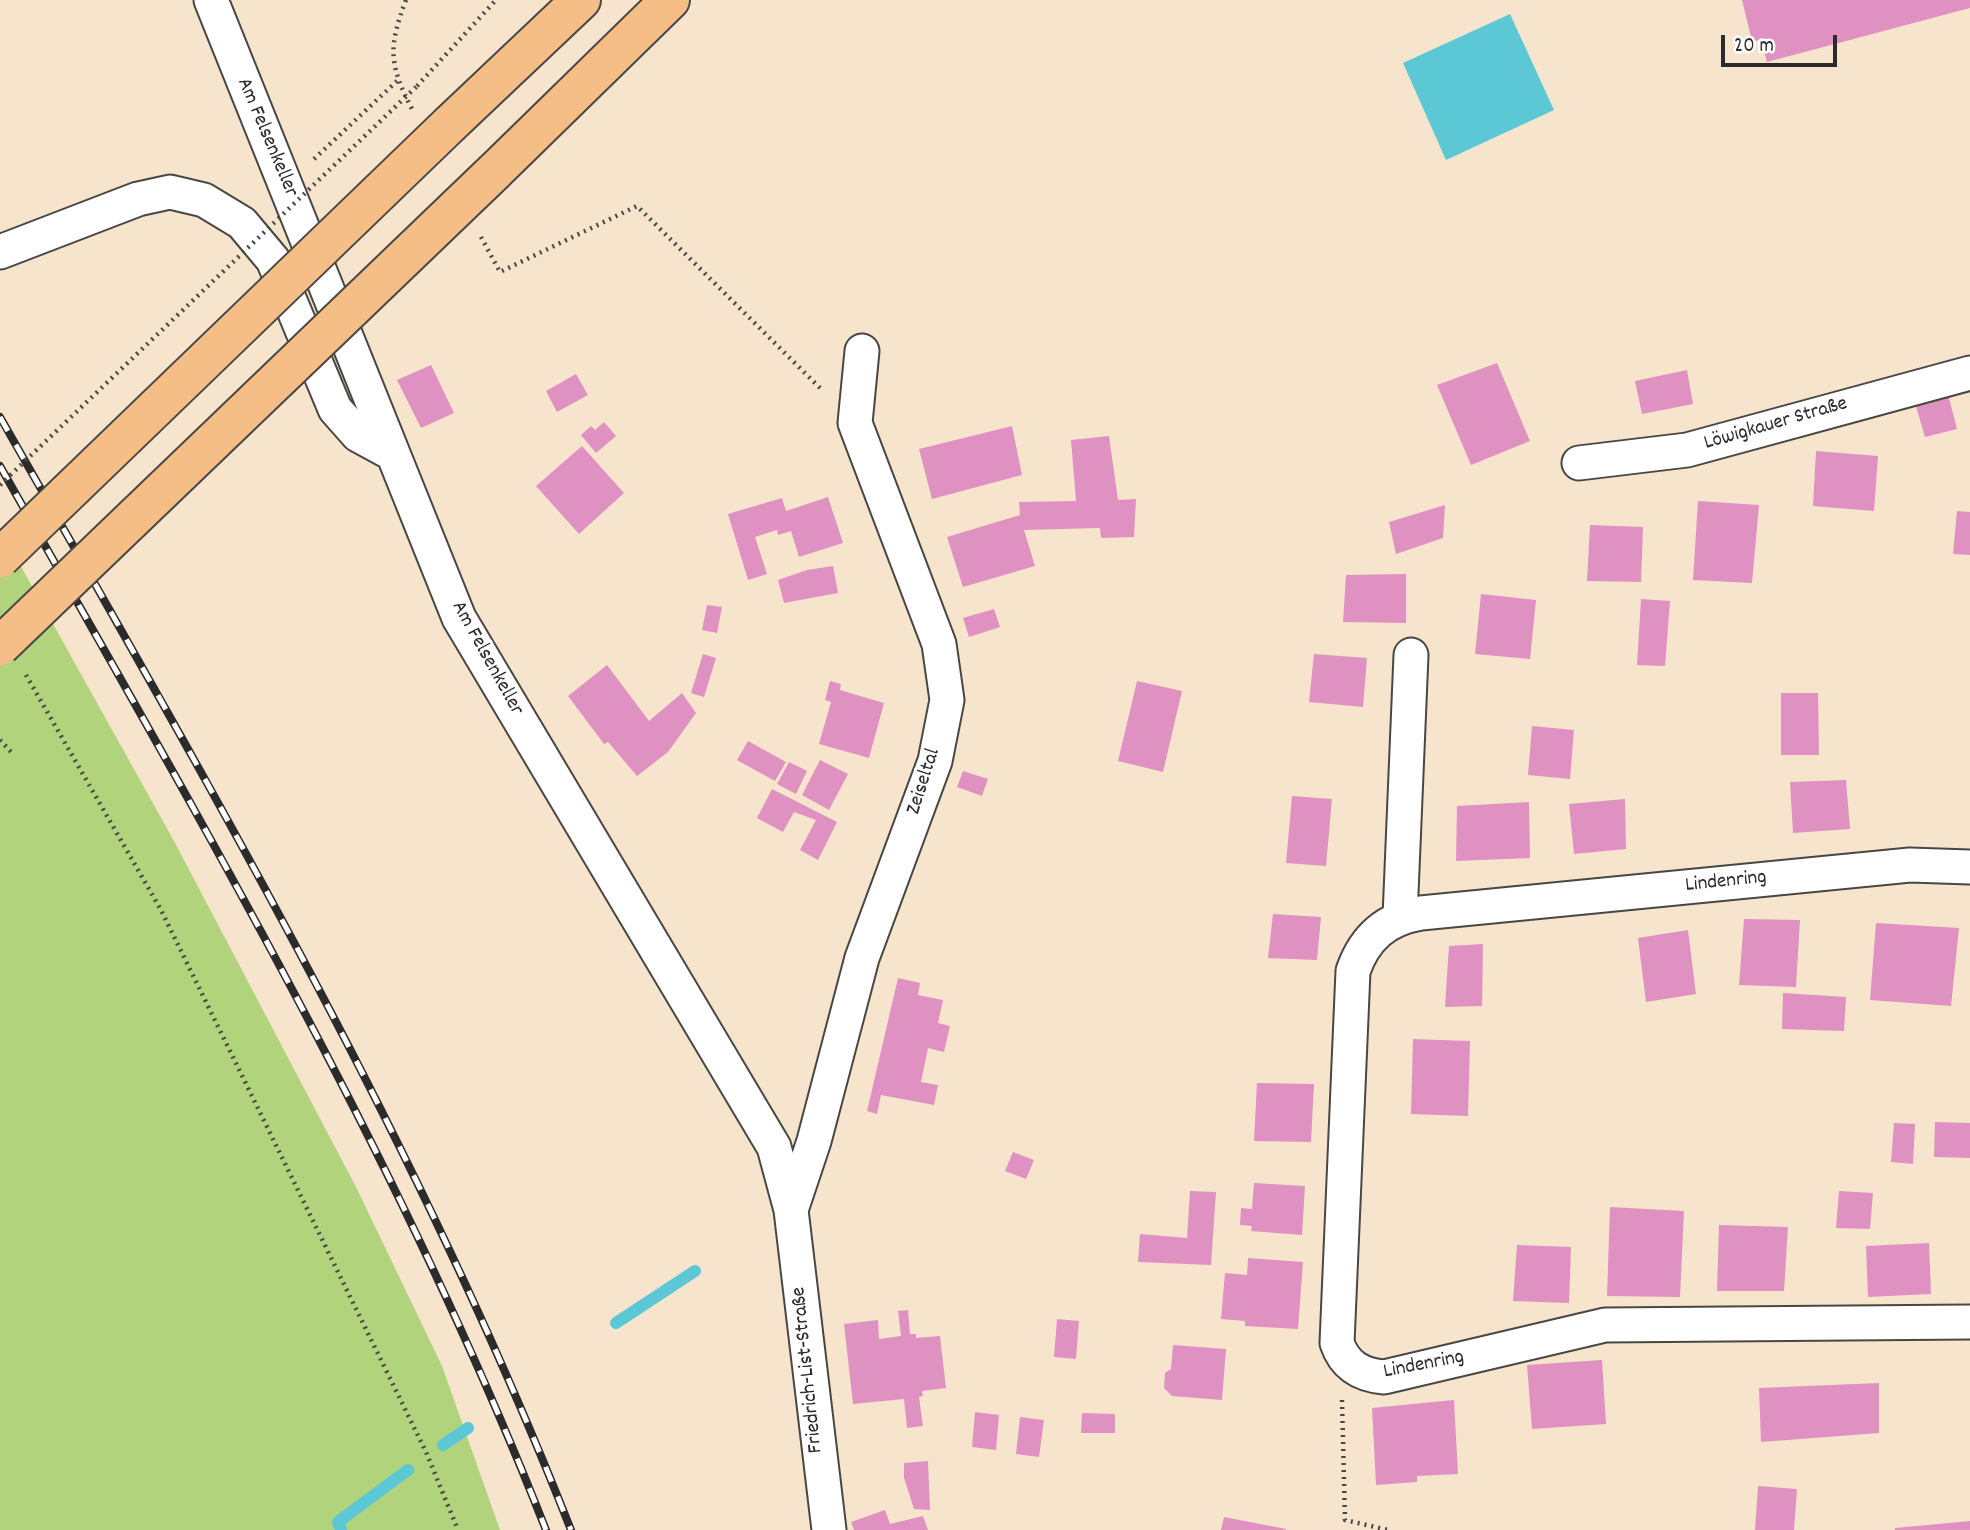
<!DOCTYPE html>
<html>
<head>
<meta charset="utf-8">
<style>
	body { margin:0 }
	#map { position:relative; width:1970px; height:1530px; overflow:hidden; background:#f6e4cd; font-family:Dekko,sans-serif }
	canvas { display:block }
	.scale { position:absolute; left:1721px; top:35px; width:116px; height:32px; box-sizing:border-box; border:4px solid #2b2b2b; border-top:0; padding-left:9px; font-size:21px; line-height:24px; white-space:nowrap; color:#2b2b2b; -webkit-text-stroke:5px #fff; paint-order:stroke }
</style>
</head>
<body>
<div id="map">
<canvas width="1970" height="1530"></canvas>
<div class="scale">20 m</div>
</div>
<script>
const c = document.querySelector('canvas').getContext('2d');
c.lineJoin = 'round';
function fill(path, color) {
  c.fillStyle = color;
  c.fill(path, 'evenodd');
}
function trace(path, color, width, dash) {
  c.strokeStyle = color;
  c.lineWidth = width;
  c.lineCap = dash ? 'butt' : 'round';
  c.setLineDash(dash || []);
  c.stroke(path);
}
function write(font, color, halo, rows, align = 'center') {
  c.font = font + ' Dekko,sans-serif';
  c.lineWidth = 6;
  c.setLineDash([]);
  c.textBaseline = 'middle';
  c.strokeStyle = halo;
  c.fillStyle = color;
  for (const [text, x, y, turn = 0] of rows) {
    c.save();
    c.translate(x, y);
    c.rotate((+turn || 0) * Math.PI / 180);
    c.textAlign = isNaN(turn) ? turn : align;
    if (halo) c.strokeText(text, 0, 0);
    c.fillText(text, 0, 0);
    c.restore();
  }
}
const green = new Path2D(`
	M0 529 174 841 356 1187 442 1366 500 1530H0Z`);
const water = new Path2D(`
	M1510 14 1554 110 1446 160 1403 63Z`);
const stream = new Path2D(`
	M616 1323 695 1271
	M443 1445 468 1428
	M341 1530 338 1522 408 1470`);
const building = new Path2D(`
	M1742 0H1970V8L1767 62 1761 40 1752 41Z
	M1497 363 1530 441 1471 465 1437 385Z
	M431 365 454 413 421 428 397 380Z
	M1687 370 1693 404 1642 414 1635 381Z
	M576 374 588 395 557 412 546 391Z
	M1948 394 1957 429 1925 437 1915 403Z
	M604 422 616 436 596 453 581 435 591 426 595 430Z
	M1012 426 1022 475 932 499 919 449Z
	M1109 436 1118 500 1136 499 1134 537 1101 538 1100 528 1024 530 1035 566 963 587 947 537 1020 515 1019 502 1076 501 1071 440Z
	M582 446 624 493 579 534 536 486Z
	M1816 451 1878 456 1874 511 1813 506Z
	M828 497 843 543 799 557 791 531 778 535 777 530 755 537 767 574 748 580 728 514 782 498 786 511Z
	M1698 501 1759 505 1752 583 1693 580Z
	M1445 505 1443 538 1396 554 1389 522Z
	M1957 511 1970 512V555L1953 554Z
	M1590 525 1643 527 1641 582 1587 581Z
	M833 566 838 593 784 603 778 580 807 570Z
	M1406 574V623L1343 622 1346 575Z
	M1481 594 1536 600 1530 659 1475 654Z
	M1641 599 1670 601 1665 666 1637 665Z
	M707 605 722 607 717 633 702 630Z
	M994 609 1000 627 969 637 963 618Z
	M703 654 716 658 704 697 691 693Z
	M1314 654 1367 658 1363 707 1309 702Z
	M607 665 649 721 682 693 696 713 668 752 637 776 608 742 604 744 568 696Z
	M830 681 841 684 840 690 884 703 869 758 819 744 831 702 825 700Z
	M1137 681 1182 691 1163 772 1118 761Z
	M1781 693H1818L1819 755H1781Z
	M1532 726 1574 730 1570 779 1528 775Z
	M748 741 786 762 775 781 737 760Z
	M820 760 848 774 829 810 802 795Z
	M789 762 807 771 796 794 777 784Z
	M963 771 988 779 982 796 957 787Z
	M1846 780 1850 829 1793 833 1790 782Z
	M772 789 837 822 818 860 800 850 816 820 794 812 783 832 757 818Z
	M1292 796 1332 799 1326 866 1286 863Z
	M1625 799 1626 849 1574 854 1569 804Z
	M1529 802 1530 858 1456 861 1457 806Z
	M1273 914 1321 917 1317 960 1268 958Z
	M1744 919 1800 920 1796 987 1739 985Z
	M1876 923 1959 928 1951 1006 1870 1000Z
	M1688 930 1696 994 1646 1002 1638 938Z
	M1483 944 1482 1006 1445 1007 1449 946Z
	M898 978 920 983 918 995 943 1000 938 1023 950 1026 944 1052 928 1048 921 1082 938 1085 934 1105 881 1095 877 1114 867 1111Z
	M1783 993 1846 997 1844 1031 1782 1029Z
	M1413 1039 1470 1041 1468 1116 1411 1114Z
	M1257 1083 1314 1084 1311 1142 1254 1141Z
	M1935 1122 1970 1123V1158L1934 1157Z
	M1894 1123 1915 1124 1913 1164 1891 1162Z
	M1013 1152 1034 1160 1026 1179 1005 1171Z
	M1254 1183 1305 1186 1302 1235 1251 1231 1252 1226 1240 1225 1241 1208 1252 1209Z
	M1190 1191 1216 1192 1211 1265 1138 1262 1140 1234 1187 1238Z
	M1839 1191 1873 1193 1870 1229 1836 1228Z
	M1610 1207 1684 1211 1680 1297 1607 1296Z
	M1719 1225 1788 1227 1784 1291H1717Z
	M1929 1243 1931 1294 1868 1297 1866 1246Z
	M1517 1245 1571 1247 1569 1303 1513 1301Z
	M1248 1258 1303 1262 1298 1329 1245 1326V1321L1221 1319 1225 1273 1247 1275Z
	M908 1310 910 1334H916V1338L940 1336 946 1388 922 1391 923 1396 919 1397 923 1426 907 1428 904 1399 853 1404 844 1324 878 1320 879 1339 901 1336 898 1311Z
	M1057 1319 1079 1321 1076 1359 1054 1357Z
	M1173 1345 1226 1349 1222 1400 1172 1396 1164 1388 1165 1373 1171 1369Z
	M1602 1360 1606 1424 1532 1429 1527 1365Z
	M1879 1383V1433L1761 1442 1759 1388Z
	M1454 1400 1458 1474 1417 1476V1482L1376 1485 1372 1408Z
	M975 1412 999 1415 996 1450 972 1447Z
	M1082 1413 1115 1414V1433H1081Z
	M1020 1417 1044 1420 1039 1457 1016 1454Z
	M928 1461 930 1510 914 1509 904 1478V1463Z
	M1758 1486 1797 1489 1794 1530H1755Z
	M885 1510 890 1524 923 1516 928 1530H854L851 1522Z
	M1224 1517 1286 1529V1530H1221Z
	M1970 1521V1530H1895V1528Z`);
const path = new Path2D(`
	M406 0C388 47 389 65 412 109
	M417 86 496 0
	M314 159 397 81
	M481 237 500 272 637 206 822 390
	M26 675 161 910 426 1452 458 1530
	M0 740 12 753
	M1342 1400 1345 1520 1388 1530`);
const street = new Path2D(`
	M211 0 459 618 774 1147 791 1210 829 1530
	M0 252 138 199 170 192 204 200 242 223 273 260 335 409 358 435 393 454
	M1579 463 1687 450 1970 373
	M1970 867 1910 865 1421 913C1386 919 1365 937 1353 971L1337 1343C1345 1366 1361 1375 1384 1377L1605 1325 1970 1322
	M1400 917 1411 655
	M791 1210 814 1141 862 958 935 761 947 700 939 644 855 423 862 351`);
const highway = new Path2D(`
	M450 124 581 0
	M495 171 670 0`);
const rail = new Path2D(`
	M0 417C206 780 418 1141 571 1530
	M0 466C196 813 400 1158 546 1530`);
const pathBridge = new Path2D(`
	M0 485 417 86`);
const highwayBridge = new Path2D(`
	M0 558 450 124
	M0 646 495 171`);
const streetNames = [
	["Am Felsenkeller",266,138,67],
	["Löwigkauer Straße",1776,425,-16],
	["Am Felsenkeller",486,659,61],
	["Zeiseltal",925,782,-72],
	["Lindenring",1726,883,-6],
	["Lindenring",1424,1366,-11],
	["Friedrich-List-Straße",809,1370,-96]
];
fill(green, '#b0d37c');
fill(water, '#5cc8d5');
trace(stream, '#5cc8d5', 12);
fill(building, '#df92c2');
trace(street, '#494743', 37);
trace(highway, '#494743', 42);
trace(path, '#494743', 4.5, [2, 5]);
trace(street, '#fff', 33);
trace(highway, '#f6be87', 38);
trace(rail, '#2b2b2b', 8);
trace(rail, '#fff', 5, [16]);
trace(highwayBridge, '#494743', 42, []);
trace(pathBridge, '#494743', 4.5, [2, 5]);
trace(highwayBridge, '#f6be87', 38);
write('21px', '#2b2b2b', '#fff', streetNames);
</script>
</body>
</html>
